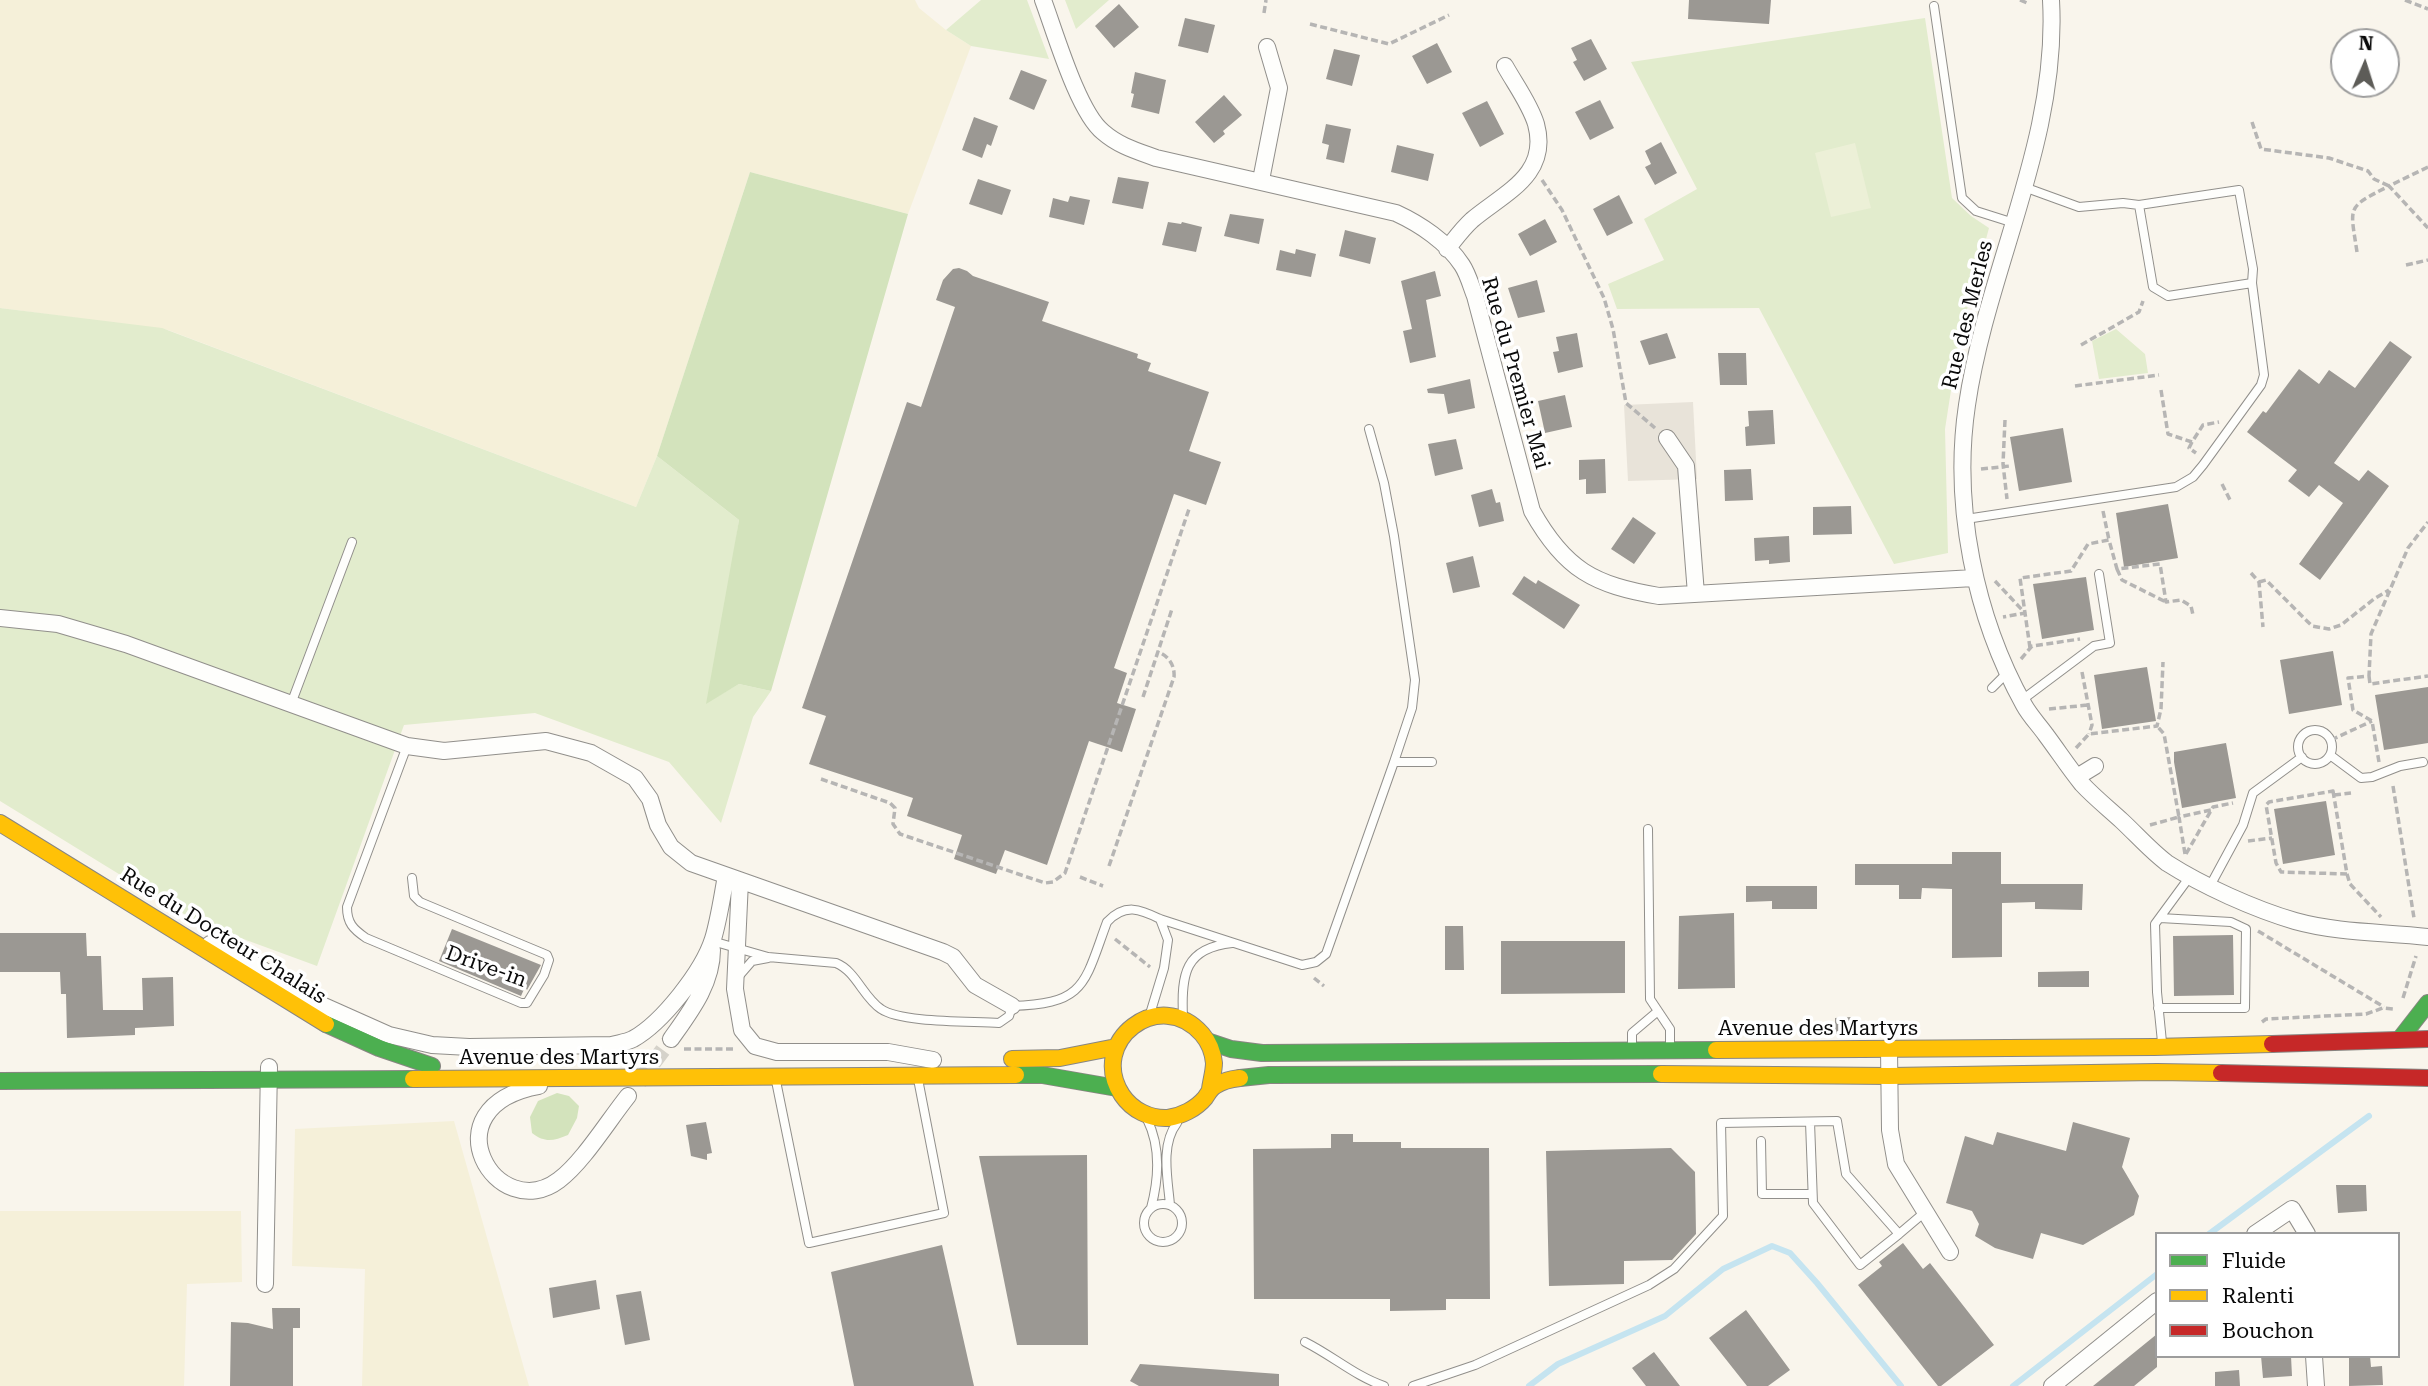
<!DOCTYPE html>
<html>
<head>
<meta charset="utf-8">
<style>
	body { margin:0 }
	#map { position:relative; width:2428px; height:1386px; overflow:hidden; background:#f9f5ec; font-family:"Roboto Serif",serif }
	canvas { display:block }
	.legend { position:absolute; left:2155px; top:1232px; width:245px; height:126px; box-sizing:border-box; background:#fff; border:2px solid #9d9d9d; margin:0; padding:9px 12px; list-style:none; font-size:21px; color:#090909 }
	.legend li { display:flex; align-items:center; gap:14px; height:35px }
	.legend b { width:35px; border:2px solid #9d9d9d }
	.north { position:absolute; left:2330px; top:28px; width:70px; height:70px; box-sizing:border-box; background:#fff; border:2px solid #9d9d9d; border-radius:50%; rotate:3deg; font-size:19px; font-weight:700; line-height:28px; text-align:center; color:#090909 }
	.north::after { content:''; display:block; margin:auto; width:24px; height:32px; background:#5d5c58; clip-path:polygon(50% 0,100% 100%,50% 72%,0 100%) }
</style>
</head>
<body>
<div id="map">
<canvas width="2428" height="1386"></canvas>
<ul class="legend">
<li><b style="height:9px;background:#4caf50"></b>Fluide</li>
<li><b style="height:9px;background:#ffc107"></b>Ralenti</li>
<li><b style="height:9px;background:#c62828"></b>Bouchon</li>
</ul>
<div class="north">N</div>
</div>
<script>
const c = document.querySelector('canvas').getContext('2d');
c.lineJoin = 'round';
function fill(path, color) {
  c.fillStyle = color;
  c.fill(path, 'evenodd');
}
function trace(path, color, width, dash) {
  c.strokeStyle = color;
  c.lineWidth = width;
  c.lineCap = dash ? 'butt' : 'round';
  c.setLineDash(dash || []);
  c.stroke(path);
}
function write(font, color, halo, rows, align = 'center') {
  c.font = font + ' "Roboto Serif",serif';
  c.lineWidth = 7;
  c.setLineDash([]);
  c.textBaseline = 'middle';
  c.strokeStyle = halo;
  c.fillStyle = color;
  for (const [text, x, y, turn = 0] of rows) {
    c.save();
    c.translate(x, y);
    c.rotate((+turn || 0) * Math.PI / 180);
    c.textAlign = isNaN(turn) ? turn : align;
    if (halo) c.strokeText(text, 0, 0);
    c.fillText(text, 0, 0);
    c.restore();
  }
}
const farmland = new Path2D(`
	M0 0H915L919 8 946 30 971 46 908 214 750 172 657 456 636 507 168 330 0 308Z
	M454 1121 529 1386H362L365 1269 292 1266 295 1129Z
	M0 1211H241L242 1282 187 1284 184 1386H0Z`);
const green = new Path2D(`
	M981 0H1027L1049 59 971 46 946 30Z
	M1065 0H1109L1076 29Z
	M1925 18 1952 198 1971 216 1989 228 1959 339 1945 429 1948 553 1894 564 1759 308 1617 309 1608 284 1664 260 1644 219 1697 189 1631 62Z
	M0 308 162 328 636 507 657 456 739 520 711 700 739 684 771 691 753 717 721 823 669 762 535 713 404 725 317 966 197 922 0 801Z
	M2116 329 2145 354 2148 373 2099 379 2092 341Z`);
const forest = new Path2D(`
	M750 172 908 214 771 691 739 684 706 704 739 520 657 456Z
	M557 1093 569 1096 579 1106 577 1118 568 1135C553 1141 545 1143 532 1133L530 1117 538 1101Z`);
const pitch = new Path2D(`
	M1855 143 1871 208 1831 217 1815 153Z`);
const plaza = new Path2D(`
	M1693 402 1697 479 1628 481 1624 405Z`);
const stream = new Path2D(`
	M2209 1234 2369 1116
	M1529 1386 1558 1364 1665 1316 1723 1269 1772 1246 1790 1253 1817 1283 1901 1386
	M2013 1386 2157 1274`);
const building = new Path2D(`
	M1689 0H1771L1769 24 1688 19Z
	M1119 4 1139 27 1114 48 1095 26Z
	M1185 18 1215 25 1208 53 1178 46Z
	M1591 39 1607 69 1584 81 1573 62 1577 60 1571 48Z
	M1437 43 1452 72 1427 84 1412 56Z
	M1334 49 1360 55 1352 86 1326 79Z
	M1021 70 1047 80 1034 110 1009 99Z
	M1135 72 1166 80 1159 114 1131 107 1134 94 1131 93Z
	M1224 95 1242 115 1223 131 1225 134 1214 143 1195 122Z
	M1600 100 1614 128 1590 140 1575 112Z
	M1487 101 1504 134 1480 147 1462 113Z
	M974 117 998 126 991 146 987 144 982 158 962 150Z
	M1326 124 1351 129 1344 163 1326 159 1329 145 1322 143Z
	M1661 142 1677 173 1655 185 1645 167 1651 164 1645 151Z
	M1397 145 1434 154 1428 181 1391 172Z
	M1118 177 1149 182 1143 209 1112 203Z
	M978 179 1011 190 1002 215 969 204Z
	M1619 195 1633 223 1607 236 1593 209Z
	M1070 196 1090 200 1084 225 1049 217 1053 198 1068 202Z
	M1230 214 1264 219 1259 244 1224 236Z
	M1545 219 1557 242 1530 256 1518 234Z
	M1168 222 1181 224 1182 222 1202 227 1196 252 1162 245Z
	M1345 230 1376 238 1370 264 1339 256Z
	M1296 249 1316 254 1311 277 1276 270 1280 250 1295 254Z
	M959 268 967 271 973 276 1049 302 1042 321 1138 354 1137 358 1151 363 1148 371 1209 392 1189 451 1221 462 1206 505 1174 494 1114 668 1127 673 1117 703 1136 709 1122 752 1089 741 1047 865 1005 850 996 874 954 859 962 835 907 816 913 798 809 764 826 716 802 708 907 402 921 407 955 307 936 300 943 280 953 269Z
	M1435 271 1441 296 1426 300 1436 357 1410 363 1403 331 1412 329 1401 281Z
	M1537 280 1545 312 1518 318 1508 288Z
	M1577 333 1583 367 1558 373 1553 352 1559 351 1556 337Z
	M1667 333 1676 358 1649 365 1640 341Z
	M2390 341 2412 357 2334 463 2359 481 2368 470 2389 486 2320 580 2299 564 2343 503 2319 485 2309 497 2288 481 2297 470 2247 432 2263 411 2266 413 2299 369 2319 384 2329 370 2355 388Z
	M1718 353H1746L1747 385H1720Z
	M1470 379 1475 408 1448 414 1444 394 1428 393 1427 389Z
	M1565 395 1572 427 1545 433 1538 401Z
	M1773 410 1775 444 1746 446 1745 427 1749 426 1748 411Z
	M2063 428 2072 482 2019 491 2010 437Z
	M1456 439 1463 469 1435 476 1428 444Z
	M1605 459 1606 493 1586 494V479L1579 480V460Z
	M1751 469 1753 500 1725 501 1724 470Z
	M1492 489 1496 503 1500 502 1504 521 1479 527 1471 495Z
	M2168 504 2178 558 2124 567 2116 513Z
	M1851 506 1852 534 1813 535V507Z
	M1633 517 1656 533 1634 564 1611 549Z
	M1789 536 1790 562 1769 564V560L1755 561 1754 538Z
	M1473 556 1480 587 1453 593 1446 563Z
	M1524 576 1536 584 1538 580 1580 605 1564 629 1512 594Z
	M2086 577 2094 630 2042 639 2033 584Z
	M2333 651 2342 705 2289 714 2280 660Z
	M2147 667 2156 721 2102 729 2094 675Z
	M2428 687V743L2384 750 2375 695Z
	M2226 743 2236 798 2182 808 2174 762V752Z
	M2326 801 2335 855 2283 864 2274 809Z
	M1952 852H2001V884H2083L2082 910 2038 909H2035V902L2002 903V957L1952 958V889L1922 888 1921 899H1899V885H1855V864H1952Z
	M1746 886H1817V909H1772V901L1746 902Z
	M1734 913 1735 988 1678 989 1679 916Z
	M1445 926H1463L1464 970H1445Z
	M452 929 541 965 527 990 525 987 521 996 439 961Z
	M0 933H86L87 956H101L103 1010H143L142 978 173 977 174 1026 135 1028V1035L67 1038 66 994H61L60 972H0Z
	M2233 935 2234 995 2174 996 2173 936Z
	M1501 941H1625V993L1501 994Z
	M2089 971V987H2038V972Z
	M1851 1017V1034H1835V1018Z
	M706 1122 712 1153 707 1154V1160L691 1156 686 1125Z
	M2073 1122 2130 1138 2122 1167 2139 1196 2134 1215 2083 1245 2041 1233 2033 1259 1995 1248 1975 1236 1979 1224 1972 1211 1946 1203 1965 1136 1993 1145 1997 1132 2066 1151Z
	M1331 1134H1353V1142H1401V1148H1489L1490 1299H1446V1310L1390 1311V1299H1254L1253 1149 1331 1148Z
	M1671 1148 1695 1172 1696 1234 1672 1260 1624 1261V1284L1549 1286 1546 1151Z
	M1087 1155 1088 1345H1017L979 1156Z
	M2336 1185H2366L2367 1211 2338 1213Z
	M1903 1243 1923 1269 1930 1263 1994 1345 1941 1386H1938L1858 1285 1882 1266 1879 1262Z
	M942 1245 974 1386H854L831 1272Z
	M596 1280 600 1309 553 1318 549 1288Z
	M641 1291 650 1340 625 1345 616 1295Z
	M272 1308H300V1328H293V1386H230L231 1322 248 1323 273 1329Z
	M1746 1310 1790 1370 1768 1386H1747L1709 1338Z
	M2157 1334V1367L2134 1386H2093Z
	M1654 1352 1680 1386H1646L1632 1368Z
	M2261 1356H2291L2292 1376 2263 1378Z
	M2349 1356H2370L2371 1367 2382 1366 2383 1385 2349 1386Z
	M1140 1364 1279 1374V1386H1139L1130 1381Z
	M2239 1370 2240 1386H2215V1372Z`);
const streetTunnel = new Path2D(`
	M639 1082 671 1039`);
const path = new Path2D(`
	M2020 0 2027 3
	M2405 0 2428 9
	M1264 13 1266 0
	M1310 24 1389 44 1449 15
	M2252 122 2261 149 2329 158 2368 171 2374 179 2389 186
	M2428 167 2389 186 2428 228
	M1542 180 1562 210 1604 298 1613 329 1626 403 1655 428
	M2357 252C2350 205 2346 208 2389 186
	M2406 265 2428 260
	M2081 345 2139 312 2143 301
	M2075 386 2159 375
	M2161 390 2168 434 2192 442 2203 425 2219 422
	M2005 420 2003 464 2007 499
	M2192 442 2189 448 2196 453
	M1981 469 2010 466
	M2222 484 2230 500
	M2103 511 2109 540
	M2117 569 2122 580 2166 602
	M2251 573 2259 582 2263 627
	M1995 581 2025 613 2003 617
	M2259 582 2266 580 2312 626 2329 629 2341 625 2374 599 2389 590
	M2030 648 2020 578 2071 571 2088 544 2109 540 2117 569 2160 564 2166 602 2181 600 2191 606 2193 615
	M2021 659 2032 646 2080 639
	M2082 672 2092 725 2089 734
	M2369 676 2370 684 2428 676
	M1143 697 1172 609
	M2049 709 2088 705
	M2331 740 2372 721
	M2076 748 2089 734 2157 726 2161 709 2163 662
	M2379 762 2372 721 2353 710 2348 678 2369 676 2371 634 2408 548 2428 522
	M821 779 890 803 895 808 893 824 900 834 1045 883 1053 882 1065 873 1189 509
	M2393 786 2414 918
	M2333 791 2347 874 2281 872 2276 863 2266 805 2269 802Z
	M2334 795 2351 793
	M2150 825 2179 817 2164 734 2157 726
	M2248 841 2272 838
	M2185 854 2179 817 2211 810
	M2186 854 2213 807 2233 803
	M1109 866 1174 677C1175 666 1169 656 1158 652
	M2347 874 2350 884 2381 917
	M1080 877 1103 886
	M2258 931 2384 1007
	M1115 939 1150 967
	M1314 978 1324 986
	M2403 998 2416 956
	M2262 1022 2266 1019 2366 1014 2383 1008 2394 1009
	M684 1049H735`);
const lane = new Path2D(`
	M1934 6 1962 198 1976 211 2014 223
	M2024 187 2079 207 2123 203 2139 205
	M1369 429 1384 483 1394 536 1415 680 1412 708 1394 762
	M1966 519 2176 487 2193 477 2203 465 2261 385 2264 375 2252 283 2253 269 2239 190 2139 205 2153 287 2168 296 2252 283
	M1992 688 2009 671
	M2022 700 2094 646 2110 643 2099 574
	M291 704 352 542
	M2298 747a17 17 0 1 1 34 0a17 17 0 1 1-34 0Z
	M407 746 347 907C347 923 353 929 366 938L521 1003H527L544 975 549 960 547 955 420 902 414 896 412 878
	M2330 755 2361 778 2372 777 2400 766 2423 762
	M1648 829 1650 999 1670 1029V1048
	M2210 886 2243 825 2253 793 2302 757
	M712 941 768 957 836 963C856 971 863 997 881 1009 901 1023 972 1021 999 1023L1009 1016 1012 1006C1086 1004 1084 984 1107 922 1125 903 1140 909 1160 919L1302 965 1316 962 1326 954 1394 762H1432
	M739 976 752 961 768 958
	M2158 1008H2245L2246 929 2231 922 2160 918
	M1150 1014 1164 968 1168 940 1160 919
	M1183 1016C1181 974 1185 948 1232 943
	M2162 1042 2157 992 2155 924 2191 875
	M1632 1049V1033L1658 1011
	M776 1081 809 1243 944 1213 918 1079
	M1147 1119C1161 1147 1159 1178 1151 1208
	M1810 1122 1813 1203 1860 1265 1899 1234
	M1761 1141 1762 1194H1812
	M1144 1223a19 19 0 1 1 38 0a19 19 0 1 1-38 0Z
	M1170 1205C1168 1180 1160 1145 1177 1123
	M1305 1342C1333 1356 1355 1376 1384 1386
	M1413 1386 1475 1365 1649 1285 1674 1269 1723 1216 1721 1123 1837 1121 1846 1174 1899 1234 1925 1212`);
const street = new Path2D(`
	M1043 0C1055 32 1078 112 1103 132 1119 146 1137 151 1156 158L1396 213C1420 224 1447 242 1462 265 1468 274 1471 286 1475 296L1532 511C1565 570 1594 585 1659 596L1974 578
	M2051 0C2059 141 1987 268 1967 405 1952 505 1975 617 2024 705 2030 716 2039 725 2046 735 2058 751 2069 768 2082 784 2094 797 2109 809 2122 821 2137 835 2151 851 2167 863 2203 886 2254 909 2295 921 2338 933 2384 932 2428 937
	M1261 180 1279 88 1267 47
	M1447 249C1455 239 1463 228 1472 220 1504 193 1550 175 1536 124 1530 104 1515 84 1505 66
	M1667 438 1686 466 1696 594
	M0 618 58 624 126 644 407 746 444 751 546 741 591 753 635 778 650 799 658 825 671 847 691 863 943 952 953 957 975 985 1012 1006
	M2077 777 2095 766
	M740 881 735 989 742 1030 755 1046 777 1052H888L933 1060
	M210 944 243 957 306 998 389 1035 432 1045 469 1047 612 1045C619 1043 627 1042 633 1039 662 1023 703 971 713 939 719 919 722 897 726 876
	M671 1039C690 1012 712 984 712 950
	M1889 1049 1890 1130 1896 1164 1950 1252
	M539 1086C425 1107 497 1227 559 1180 583 1162 608 1121 628 1096
	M2255 1234 2292 1209 2307 1234
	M265 1284 269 1067
	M2314 1356 2316 1386
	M2052 1386 2157 1301`);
const fast = new Path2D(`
	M326 1024 379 1048 432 1066
	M2400 1039 2428 1003
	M1210 1042 1231 1049 1262 1053 1716 1050
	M1016 1075H1042L1117 1088
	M1240 1078 1269 1075 1661 1074
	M0 1081 413 1079`);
const slow = new Path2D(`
	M0 823 326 1024
	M1716 1050 2154 1047 2272 1044
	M1012 1059 1060 1058 1116 1047
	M1661 1074 1889 1076 2157 1072 2221 1073
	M413 1079 1016 1075
	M1210 1089C1211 1081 1214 1071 1214 1063 1213 1052 1208 1041 1202 1034 1160 986 1087 1041 1122 1095 1132 1110 1150 1119 1168 1118 1181 1116 1196 1109 1205 1098 1208 1094 1210 1089 1215 1086 1222 1081 1231 1079 1240 1078`);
const jam = new Path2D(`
	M2272 1044 2428 1039
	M2221 1073 2428 1078`);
const streetNames = [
	["Rue des Merles",1968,315,-76],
	["Rue du Premier Mai",1515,373,74],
	["Rue du Docteur Chalais",223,936,32],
	["Drive-in",486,967,20],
	["Avenue des Martyrs",1818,1029],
	["Avenue des Martyrs",559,1058]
];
fill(farmland, '#f5f0d9');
fill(green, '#e2eccd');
fill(forest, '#d3e3bc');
fill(pitch, '#ecf0d7');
fill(plaza, '#e8e3d9');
trace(stream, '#c5e4f0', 6);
fill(building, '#9b9893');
trace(streetTunnel, '#d5d2ca', 16, [16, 8]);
trace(lane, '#918f8b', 10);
trace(street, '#918f8b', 18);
trace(fast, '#888682', 18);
trace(slow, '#888682', 18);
trace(jam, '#888682', 18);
trace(path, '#b6b5b4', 3.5, [7, 3.5]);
trace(lane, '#fefefc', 8);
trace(street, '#fefefc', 16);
trace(fast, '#4caf50', 16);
trace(slow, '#ffc107', 16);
trace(jam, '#c62828', 16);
write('21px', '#090909', '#fff', streetNames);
</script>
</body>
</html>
